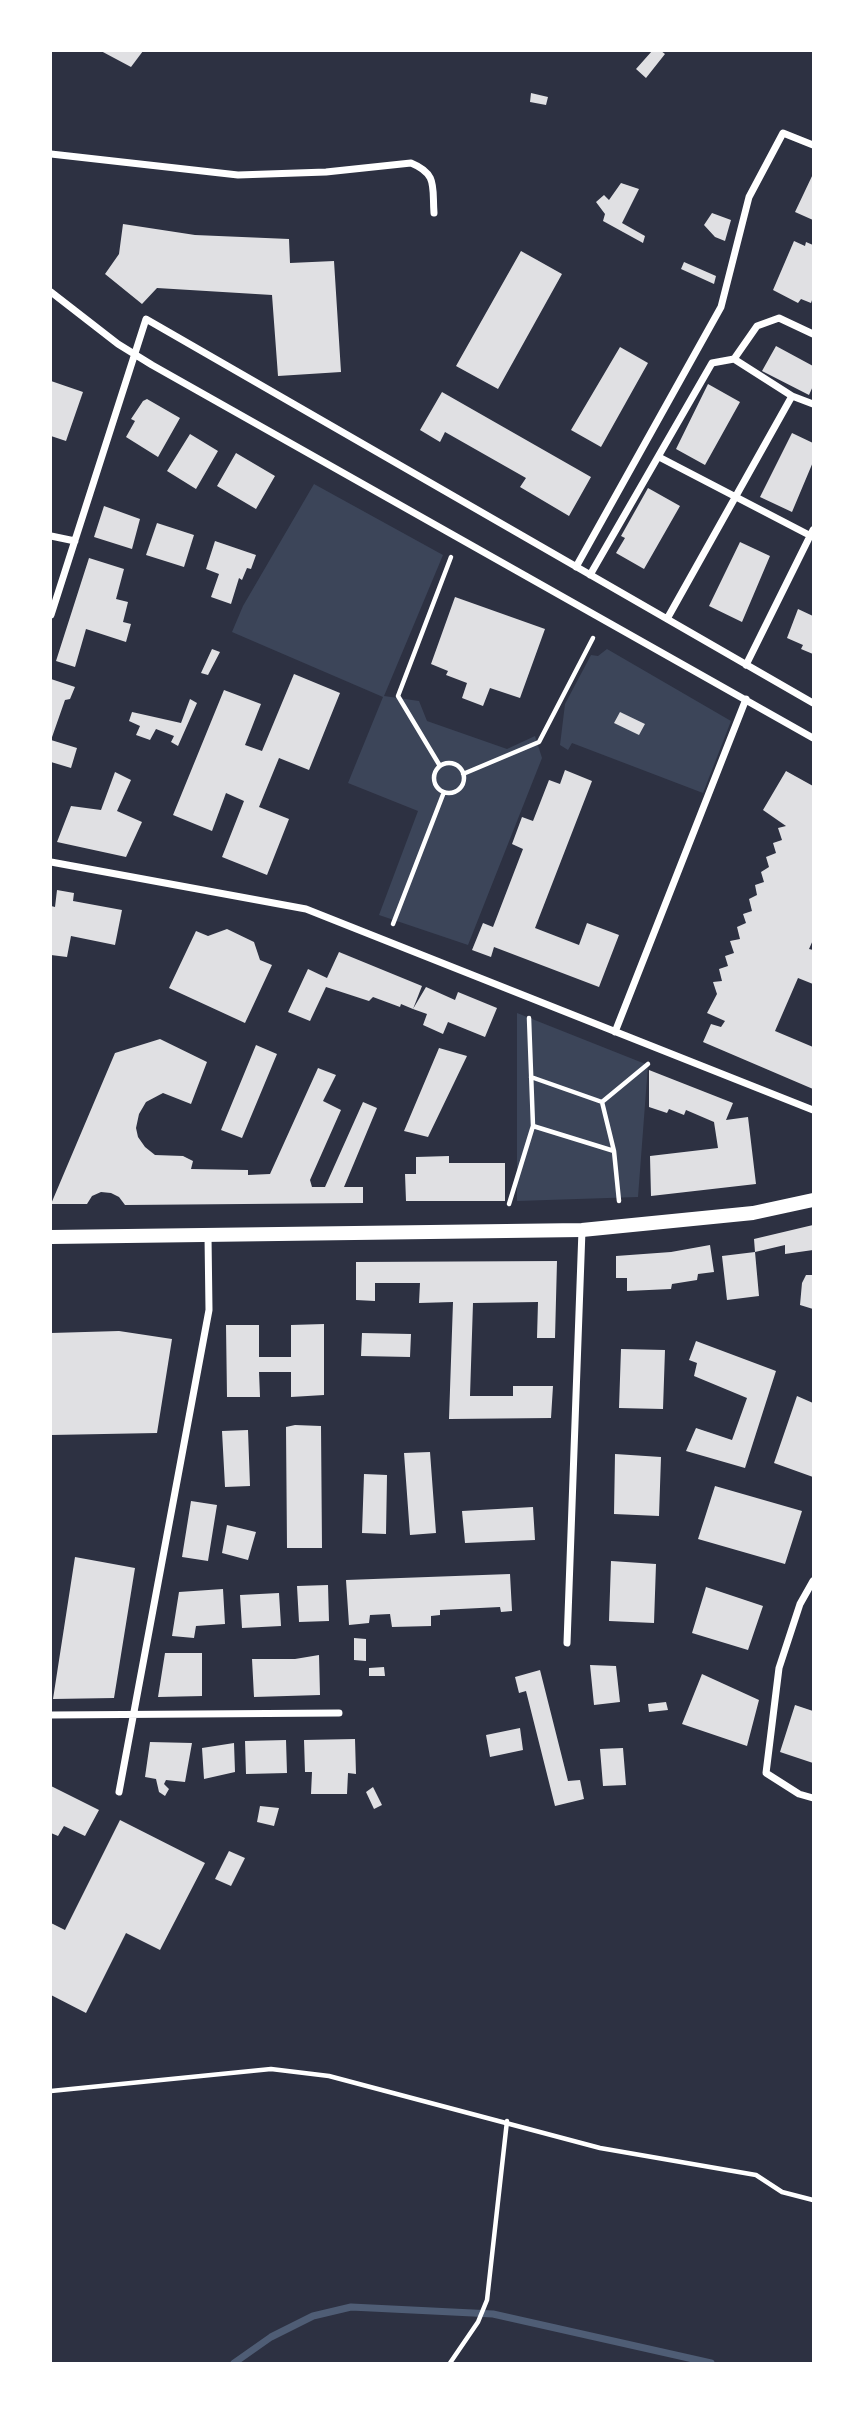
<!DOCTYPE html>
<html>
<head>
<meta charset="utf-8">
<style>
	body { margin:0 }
	#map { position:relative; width:864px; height:2414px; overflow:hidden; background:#2d3142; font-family:"Fira Sans",sans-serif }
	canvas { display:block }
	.frame { position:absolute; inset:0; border:52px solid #fff; pointer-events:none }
</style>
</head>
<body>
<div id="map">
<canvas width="864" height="2414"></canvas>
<div class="frame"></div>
</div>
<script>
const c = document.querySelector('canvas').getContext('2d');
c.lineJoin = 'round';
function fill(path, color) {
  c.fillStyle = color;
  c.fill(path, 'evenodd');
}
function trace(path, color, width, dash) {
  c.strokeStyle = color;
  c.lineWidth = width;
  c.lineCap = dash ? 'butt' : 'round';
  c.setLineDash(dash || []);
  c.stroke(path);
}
const green = new Path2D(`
	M314 484 443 555 384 696 419 701 427 721 507 749 535 736 542 758 468 945 379 915 418 811 348 783 383 697 232 632 243 606Z
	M607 649 731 721 703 793 572 743 568 750 560 745 565 704 591 655 598 656Z
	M517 1013 648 1065 638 1197 517 1201Z`);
const stream = new Path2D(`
	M234 2363 271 2337 313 2316 351 2307 493 2314 711 2363`);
const building = new Path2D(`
	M101 51H143L131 67Z
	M652 51H661L665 54 646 78 636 69Z
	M531 93 548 97 546 105 530 102Z
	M813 174V220L795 212Z
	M621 183 639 189 622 223 645 236 643 243 603 221 605 214 596 202 604 195 609 200Z
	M712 213 731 220 725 241 715 237 704 225Z
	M123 224 195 235 289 239 290 263 334 261 341 372 278 376 272 295 157 288 142 304 105 274 119 254Z
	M794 241 805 246 806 242 813 245V297L811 303 801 299 798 303 773 290Z
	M521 251 562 274 498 389 456 366Z
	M684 262 716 276 714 284 681 269Z
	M776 346 813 366V386L809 395 762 371Z
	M620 347 648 363 601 447 571 430Z
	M51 381 83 392 66 441 51 436Z
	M708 384 740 402 705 465 676 449Z
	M442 392 591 477 569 516 520 487 526 478 445 432 440 442 420 430Z
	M147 399 180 418 158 457 126 437 135 421 131 419 143 401Z
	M792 433 813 443V462L792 512 760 497Z
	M190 434 218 451 196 489 167 471Z
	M236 453 275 476 256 509 217 486Z
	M648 488 680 506 644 569 616 553 625 538 621 536Z
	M104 506 140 519 132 549 94 537Z
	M157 523 194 535 184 567 146 555Z
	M215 541 256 555 251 569 247 568 242 580 239 578 231 604 211 597 219 574 206 569Z
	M740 542 770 556 742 622 709 606Z
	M89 558 124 569 116 599 128 602 123 622 131 624 126 642 86 629 75 667 56 661Z
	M455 597 545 629 520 698 490 688 483 706 462 698 467 683 446 675 448 671 431 664Z
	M798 609 813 616V654L801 649 803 645 787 638Z
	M212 649 220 652 208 675 201 673Z
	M294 674 340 693 309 770 279 758 259 807 289 819 267 875 222 857 244 801 226 793 212 831 173 815 224 690 261 704 245 745 262 751Z
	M51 679 75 687 70 699 65 700 51 740Z
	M190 699 197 703 178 746 171 742 174 736 156 729 150 740 136 735 140 726 129 721 132 712 181 723Z
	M620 712 645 724 639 735 614 723Z
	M51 740 77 748 71 768 51 762Z
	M565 770 592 781 535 928 579 945 587 923 619 935 599 987 494 947 491 957 472 950 483 923 493 927 523 849 512 844 522 817 533 821 549 780 560 784Z
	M786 771 813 786V940L809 949 813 950V984L798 978 775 1031 813 1047V1089L703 1042 711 1024 721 1027 725 1021 707 1013 717 994 713 982 722 981 719 969 728 966 725 956 734 953 730 941 740 939 737 927 746 923 743 914 752 911 749 899 757 895 755 885 764 882 761 872 769 867 766 857 776 853 773 843 782 840 778 828 786 826 763 810Z
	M115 772 131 780 117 811 142 822 126 857 57 842 71 806 101 810Z
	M57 890 74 893 73 901 122 910 115 945 71 936 67 957 51 955V906L55 907Z
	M227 929 254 942 260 960 272 965 245 1023 169 988 196 931 208 936Z
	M339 952 422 986 413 1009 426 987 455 1000 458 992 497 1008 485 1037 448 1022 443 1034 423 1025 427 1014 413 1009 401 1004 400 1007 373 997 369 1001 326 987 310 1021 288 1012 308 969 327 978Z
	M160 1039 207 1062 191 1104 163 1093 146 1102 139 1114 136 1128 138 1137 145 1147 155 1155 183 1156 193 1161 191 1169 248 1170V1175L270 1174 318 1068 336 1075 323 1101 341 1110 310 1180 312 1187H325L363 1102 377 1108 344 1187H363V1203L125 1205 119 1197 111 1193 101 1192 92 1196 87 1204H51L115 1053Z
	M256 1045 277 1054 242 1138 221 1130Z
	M439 1048 467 1056 428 1137 404 1131Z
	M649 1070 733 1103 726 1120 748 1117 756 1184 651 1196 650 1156 718 1148 714 1122 686 1110 684 1115 669 1109 667 1113 649 1107Z
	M449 1156V1163H505V1201H406L405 1174H416V1157Z
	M813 1225V1250L785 1254V1245L755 1252 754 1239Z
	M710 1245 714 1272 698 1274 697 1280 672 1284 671 1289 627 1291V1278H616V1256L671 1252Z
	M755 1252 759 1296 727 1300 722 1256Z
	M557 1261 555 1338H537L538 1302 473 1303 470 1396H513V1386H553L551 1418 449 1419 453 1302 419 1303 420 1283H375V1301L356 1300V1262Z
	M806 1275H813V1309L800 1305 802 1283Z
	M324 1324V1395L291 1397V1372H259L260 1397H227L226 1325H259V1357H291V1325Z
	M119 1331 172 1339 157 1433 51 1435V1333Z
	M362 1333 411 1334 410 1357 361 1356Z
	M696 1341 776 1371 745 1468 686 1451 696 1428 732 1440 747 1398 694 1376 697 1363 689 1360Z
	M621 1349 665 1350 663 1409 619 1408Z
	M797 1396 813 1403V1477L774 1463Z
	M295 1425 321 1426 322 1548H287L286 1427Z
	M248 1430 250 1486 225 1487 222 1431Z
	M430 1452 436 1533 410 1535 404 1453Z
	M615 1454 661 1457 659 1516 614 1514Z
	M364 1474 387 1475 386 1534 362 1533Z
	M715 1486 802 1511 785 1564 698 1539Z
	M191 1501 217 1505 208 1561 182 1557Z
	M533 1507 535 1540 465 1543 462 1511Z
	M227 1525 256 1532 248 1560 222 1553Z
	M75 1557 135 1568 114 1698 53 1699Z
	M611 1561 656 1564 654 1623 609 1621Z
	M510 1574 512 1611 501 1612 500 1607 440 1610V1615L431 1616V1626L392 1627 390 1614 370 1615 369 1623 349 1625 346 1580Z
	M328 1585 329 1621 299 1622 297 1586Z
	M706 1587 763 1606 748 1650 692 1633Z
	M223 1589 225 1624 196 1626 194 1638 172 1636 179 1592Z
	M279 1593 281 1626 242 1628 240 1595Z
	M354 1638 366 1639V1661L354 1660Z
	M165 1653H202V1696L158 1697Z
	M319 1655 320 1695 254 1697 252 1659H295Z
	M590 1665 616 1666 620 1702 594 1705Z
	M384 1667 385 1676H369V1668Z
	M540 1670 568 1781 580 1780 584 1799 555 1806 526 1691 519 1693 515 1677Z
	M702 1674 759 1700 747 1746 682 1724Z
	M666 1702 668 1710 649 1712 648 1704Z
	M795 1705 813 1711V1763L780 1752Z
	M520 1728 523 1750 490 1757 486 1735Z
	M355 1739 356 1774 348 1773 347 1794H311L312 1772H305L304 1740Z
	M286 1740 287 1773 246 1774 245 1741Z
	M150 1742 192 1743 185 1782 166 1780 164 1784 169 1789 165 1796 159 1792 156 1779 145 1777Z
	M234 1743 235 1772 204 1779 202 1748Z
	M623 1748 626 1785 603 1786 600 1749Z
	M51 1786 99 1810 85 1836 64 1826 58 1836 51 1833Z
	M373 1787 382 1805 374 1809 366 1792Z
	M260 1806 279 1808 274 1826 257 1822Z
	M120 1820 205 1863 160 1950 126 1933 86 2013 51 1995V1923L65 1930Z
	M229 1851 245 1858 231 1886 215 1879Z`);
const path = new Path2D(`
	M434 778a15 15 0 1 1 30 0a15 15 0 1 1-30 0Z
	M440 766 398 696 451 557
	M463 774 539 742 593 638
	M393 924 444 792
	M531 1077 602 1102 614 1151 619 1201
	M602 1102 648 1064
	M533 1126 614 1151
	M509 1204 533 1126 529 1018
	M51 2091 271 2069 329 2076 600 2148 756 2175 782 2192 813 2200
	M450 2363 478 2322 487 2300 507 2121`);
const minor = new Path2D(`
	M51 154 238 175 326 172 411 163C438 174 432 187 434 213
	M51 292 118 344 152 365 813 738
	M813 334 779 318 757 326 734 359 792 396 813 404
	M659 457 811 536
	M51 536 75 541
	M576 567 721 307 749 197 783 133 813 145
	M590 575 712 363 734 359
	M51 615 146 319 813 703
	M667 619 792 396
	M746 665 813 530
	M51 862 306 909 813 1110
	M615 1032 746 699
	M813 1581 800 1604 779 1668 766 1773 799 1794 813 1798
	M567 1643 582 1230
	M51 1715 339 1713
	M119 1792 209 1310 208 1236`);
const secondary = new Path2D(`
	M51 1237 582 1230 753 1213 813 1200`);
fill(green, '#3c4559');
trace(stream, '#4f5d75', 7);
fill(building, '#e0e0e3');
trace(path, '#fff', 4.5);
trace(minor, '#fff', 7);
trace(secondary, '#fff', 14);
</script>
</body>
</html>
